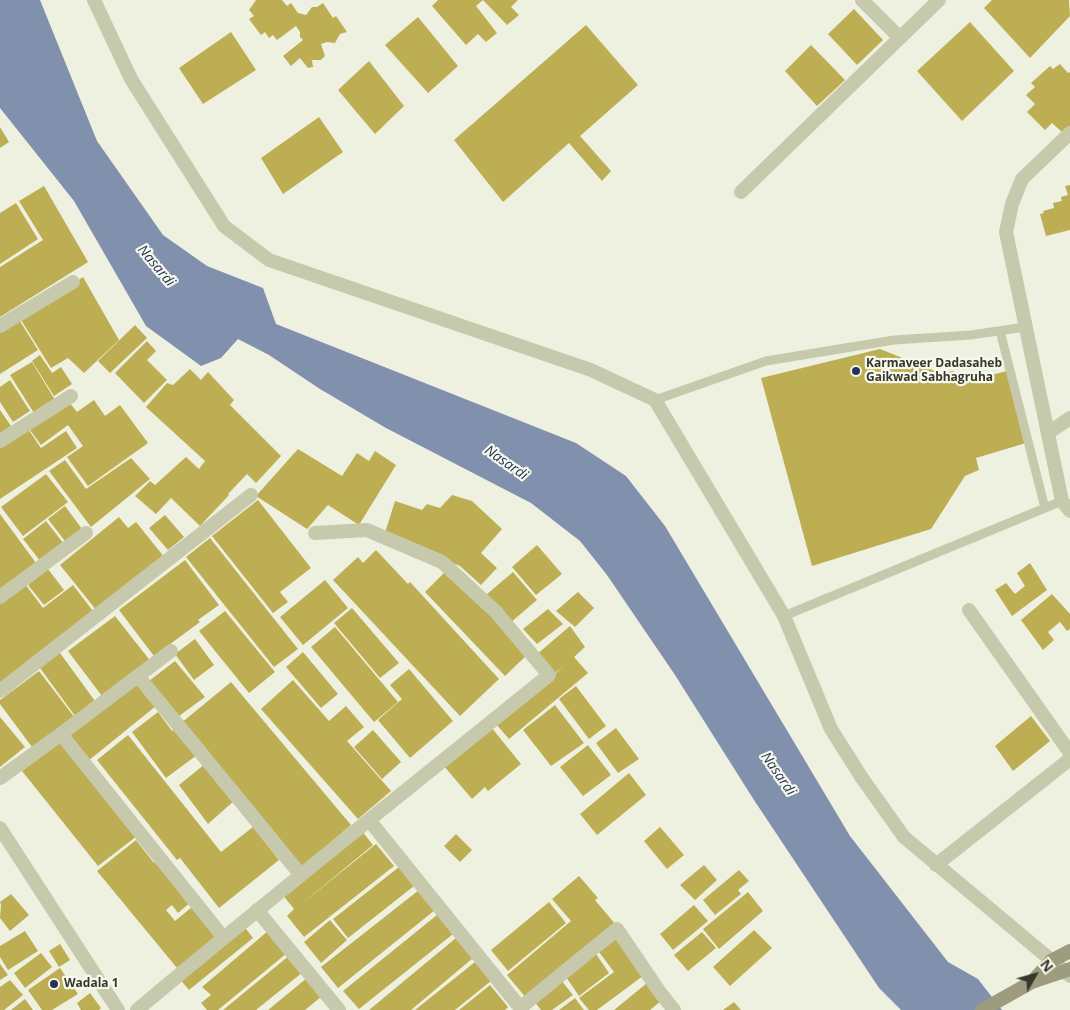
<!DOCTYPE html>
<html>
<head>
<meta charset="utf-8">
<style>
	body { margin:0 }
	#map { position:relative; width:1070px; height:1010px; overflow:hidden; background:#eff1e0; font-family:"Open Sans",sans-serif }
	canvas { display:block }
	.north { position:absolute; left:1010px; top:950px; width:50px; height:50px; -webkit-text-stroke:4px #f7f9ed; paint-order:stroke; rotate:52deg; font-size:14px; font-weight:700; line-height:20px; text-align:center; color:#38372b }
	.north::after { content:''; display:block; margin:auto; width:18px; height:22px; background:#38372b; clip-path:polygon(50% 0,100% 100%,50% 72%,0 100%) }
</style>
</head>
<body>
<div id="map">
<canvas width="1070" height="1010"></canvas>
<div class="north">N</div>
</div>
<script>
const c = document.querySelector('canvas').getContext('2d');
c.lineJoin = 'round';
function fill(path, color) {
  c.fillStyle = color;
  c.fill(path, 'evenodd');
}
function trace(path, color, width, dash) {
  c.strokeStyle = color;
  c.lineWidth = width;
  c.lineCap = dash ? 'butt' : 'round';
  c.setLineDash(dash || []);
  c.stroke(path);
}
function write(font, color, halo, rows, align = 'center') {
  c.font = font + ' "Open Sans",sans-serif';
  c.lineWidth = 4.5;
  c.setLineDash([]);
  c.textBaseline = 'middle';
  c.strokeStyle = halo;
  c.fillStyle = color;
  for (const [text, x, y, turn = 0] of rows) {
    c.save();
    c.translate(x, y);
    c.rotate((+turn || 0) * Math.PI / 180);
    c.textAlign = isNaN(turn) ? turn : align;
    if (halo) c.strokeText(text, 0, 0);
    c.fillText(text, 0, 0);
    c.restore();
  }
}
const water = new Path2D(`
	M0 0H40L97 141 163 235 207 266 263 288 276 324 576 443 626 476 665 526 850 836 948 962 978 979 1002 1010H901L879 988 754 800 675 675 607 575 580 541 531 503 386 428 320 389 269 355 238 339 221 358 201 366 146 326 74 201 0 108Z`);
const building = new Path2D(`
	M256 0H282L287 6 291 3 298 13 306 15 312 7H317L323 3 333 18 336 16 347 32 340 34 335 43 327 42 321 44 325 56 321 60H312L313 67 308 68 300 58 291 66 283 56 303 40 300 37V32L296 26 277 40 273 35 269 38 265 32 261 35 249 19 254 16 249 10Z
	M438 0H518L511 7 519 15 507 25 483 0 476 6 497 33 486 42 478 34 466 45 432 6Z
	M992 0H1069L1070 16 1030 58 984 8Z
	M854 9 883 40 857 65 828 34Z
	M418 17 458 66 428 93 385 45Z
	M970 22 1014 71 962 121 917 71Z
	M586 25 638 85 580 136 611 171 602 181 569 143 503 202 454 140Z
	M231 32 256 70 203 104 179 68Z
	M811 45 845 80 817 106 785 71Z
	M369 61 404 106 375 134 338 90Z
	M1060 64 1068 73 1070 72V126L1063 133 1052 123 1045 130 1027 112 1035 104 1026 95 1035 87 1031 83 1050 66 1053 69Z
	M319 117 343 152 283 194 261 158Z
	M0 127 9 142 0 148Z
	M1070 185V230L1046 236 1040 214 1044 213 1043 211 1054 208 1053 203 1062 201 1061 197 1068 195 1065 186Z
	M44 186 88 262 0 317V267L43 240 19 201Z
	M16 203 38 239 0 264V213Z
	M83 277 119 340 84 373 68 358 51 368 21 320Z
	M18 318 38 350 0 374V330Z
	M135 325 147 338 110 373 98 361Z
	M147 341 156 351 147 360 167 380 144 403 115 373Z
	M880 349 940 373 954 371 957 384 1007 371 1026 443 976 458 979 470 965 476 931 529 812 566 761 378Z
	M40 355 52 373 61 367 72 384 54 396 32 361Z
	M32 362 55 400 34 413 10 375Z
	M190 369 201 380 208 372 234 400 230 405 281 456 256 483 247 474 228 494 229 495 200 526 171 498 156 514 135 496 150 481 155 485 186 457 199 469 205 461 146 407 167 383 173 385Z
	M10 380 30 411 13 422 0 402V387Z
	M94 400 105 416 120 405 148 443 88 486 67 457 83 446 68 425 41 445 30 430 69 402 77 412Z
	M0 410 11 426 0 433Z
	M28 429 41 448 66 431 77 448 0 499V447Z
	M298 449 342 476 357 453 369 461 375 451 396 465 359 525 328 505 307 529 256 496Z
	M131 458 150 479 91 527 49 471 65 460 86 489Z
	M46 474 68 502 23 536 1 507Z
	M452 495 472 501 502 529 481 553 497 568 481 585 460 566 384 536 395 501 422 510 427 504 440 508Z
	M258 500 311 568 280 592 288 602 273 613 212 536Z
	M65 506 85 533 68 545 48 519Z
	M0 514 36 563 0 589Z
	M165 515 184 537 168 550 149 528Z
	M119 517 128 528 136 522 165 558 97 611 60 565Z
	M46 521 64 544 41 562 23 539Z
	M210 538 298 649 274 667 186 557Z
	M537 545 562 574 536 595 512 567Z
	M376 550 408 584 410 582 499 679 460 716 333 580 358 557 363 563Z
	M185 560 219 605 198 620 200 622 154 656 119 610Z
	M1030 563 1047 590 1012 616 995 590 1006 583 1015 594 1025 586 1017 573Z
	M48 569 64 590 44 605 28 585Z
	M447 570 528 654 505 676 425 592Z
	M513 572 537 600 510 623 486 595Z
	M325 580 348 608 303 645 280 617Z
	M25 584 43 608 73 585 93 611 0 684V604Z
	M578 592 594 608 575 627 556 611Z
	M1052 594 1070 614V629L1067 631 1060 622 1048 632 1054 640 1043 650 1021 620Z
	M352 608 399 663 380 678 334 623Z
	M548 609 563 624 537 644 523 629Z
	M225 611 275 672 249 693 199 631Z
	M115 616 152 663 102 696 68 651Z
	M570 626 585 647 574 657 588 673 509 739 496 724 563 667 552 675 536 655Z
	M335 627 398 702 374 722 311 647Z
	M195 639 214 665 194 680 175 654Z
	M303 652 338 694 321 708 286 667Z
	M60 653 95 701 75 716 40 668Z
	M175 661 205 697 179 716 149 681Z
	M409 669 453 721 410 758 378 720 402 699 390 685Z
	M39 671 75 718 32 747 0 704V700Z
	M293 680 329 721 346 706 364 727 347 741 391 791 358 819 261 709Z
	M136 682 156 706 88 761 67 736Z
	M231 682 351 825 302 867 180 724Z
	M576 686 606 726 589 739 559 699Z
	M555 705 584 743 551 766 523 730Z
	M158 712 172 731 176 728 197 755 166 778 132 732Z
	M1031 716 1050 741 1013 771 995 746Z
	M0 717 25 747 0 767Z
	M491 727 521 764 488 791 485 787 472 799 444 766Z
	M616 728 639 759 618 773 596 743Z
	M373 730 401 762 382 779 354 747Z
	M128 735 221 852 253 827 279 860 219 908 180 858 177 860 97 760Z
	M61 742 137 836 98 866 22 771Z
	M588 745 611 775 583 796 560 767Z
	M205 764 235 800 208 824 179 785Z
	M629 773 646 795 597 835 580 814Z
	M660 827 684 855 667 869 644 841Z
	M361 830 373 845 299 906 376 844 394 866 304 937 287 916 294 909 282 894Z
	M456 834 472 850 460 862 444 846Z
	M136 840 154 863 158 860 192 901 178 913 172 905 166 910 175 921 192 907 216 937 177 968 97 871Z
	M704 865 717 880 695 900 680 885Z
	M399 867 414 886 348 938 333 919Z
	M739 870 749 881 738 890 741 894 715 915 703 900Z
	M579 876 598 898 595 900 616 925 527 999 507 975 571 921 552 899Z
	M419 890 435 910 338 988 321 967Z
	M748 892 763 911 719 949 703 929Z
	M11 894 29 915 10 931 0 918 1 905 0 902Z
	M549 902 566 923 508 971 491 950Z
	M694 905 708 921 673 950 660 934Z
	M437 915 453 934 359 1009 343 991Z
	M330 920 347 940 321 963 304 942Z
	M243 925 253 938 189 990 179 978Z
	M754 930 772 948 730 986 713 967Z
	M25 931 38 951 8 970 0 957V946Z
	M268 931 287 953 218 1010H207L201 1003 211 995 202 987Z
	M702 932 716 948 688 971 674 955Z
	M456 938 473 958 411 1010H369Z
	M616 939 643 976 597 1010H589L579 998 614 972 599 952Z
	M60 944 70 960 59 967 49 951Z
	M41 953 52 967 25 988 14 973Z
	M596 954 609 973 579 996 566 977Z
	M290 955 303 972 256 1010H223Z
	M475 962 491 981 455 1010H415Z
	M0 964 8 975 0 980Z
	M60 968 78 994 52 1010H42L28 990Z
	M307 978 322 996 305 1010H268Z
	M10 980 23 995 4 1010H0V987Z
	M561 980 573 995 552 1010H541L534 1001Z
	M647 983 661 1001 650 1010H614Z
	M490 985 508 1007 505 1010H459Z
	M90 993 101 1008 99 1010H81L77 1003Z
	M575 998 584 1010H559Z
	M25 999 33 1010H11Z
	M734 1002 741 1010H723Z`);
const service = new Path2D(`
	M1000 331 1045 508
	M655 400 766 361 894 340 971 335 1025 327
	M784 616 1062 501`);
const minor = new Path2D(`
	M862 0 900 38
	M1070 133 1022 179 1012 204 1006 232 1062 501 1070 511
	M741 192 939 0
	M0 326 73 282
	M1048 433 1070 418
	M0 441 71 396
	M0 597 86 533
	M969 610 1070 753
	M138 676 300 874
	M0 691 251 495
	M61 734 223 937
	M0 778 61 734 171 651
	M369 820 522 1010
	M0 828 118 1010
	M936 865 1070 759
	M257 910 339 1010
	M520 1008 617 929 659 991 674 1010
	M137 1010C272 896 411 787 549 675L496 612 442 562 367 530 315 533`);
const tertiary = new Path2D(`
	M94 0 131 79 224 226 269 260 591 370 655 400 784 616 831 729 862 778 904 837 1070 976`);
const secondary = new Path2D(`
	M1032 982 1051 961 1070 951
	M982 1010 1032 982 1070 969`);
const markers = [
	[856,371,5,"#233457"],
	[54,984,5,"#233457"]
];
const poiNames = [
	["Karmaveer Dadasaheb",866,364],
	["Gaikwad Sabhagruha",866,378],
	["Wadala 1",64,984]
];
const waterNames = [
	["Nasardi",156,266,50],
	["Nasardi",506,463,35],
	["Nasardi",778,774,55]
];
fill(water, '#8190ac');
fill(building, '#bdae53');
trace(service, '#c7c9ad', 9);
trace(minor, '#c7c9ad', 14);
trace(tertiary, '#c7c9ad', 14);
trace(secondary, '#9d9c7e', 14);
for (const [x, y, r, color] of markers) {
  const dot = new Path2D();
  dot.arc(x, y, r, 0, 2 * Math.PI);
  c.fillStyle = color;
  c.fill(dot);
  trace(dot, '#f7f9ed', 2);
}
write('bold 12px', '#38372b', '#f7f9ed', poiNames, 'left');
write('italic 14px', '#233457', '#f7f9ed', waterNames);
</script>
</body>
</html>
